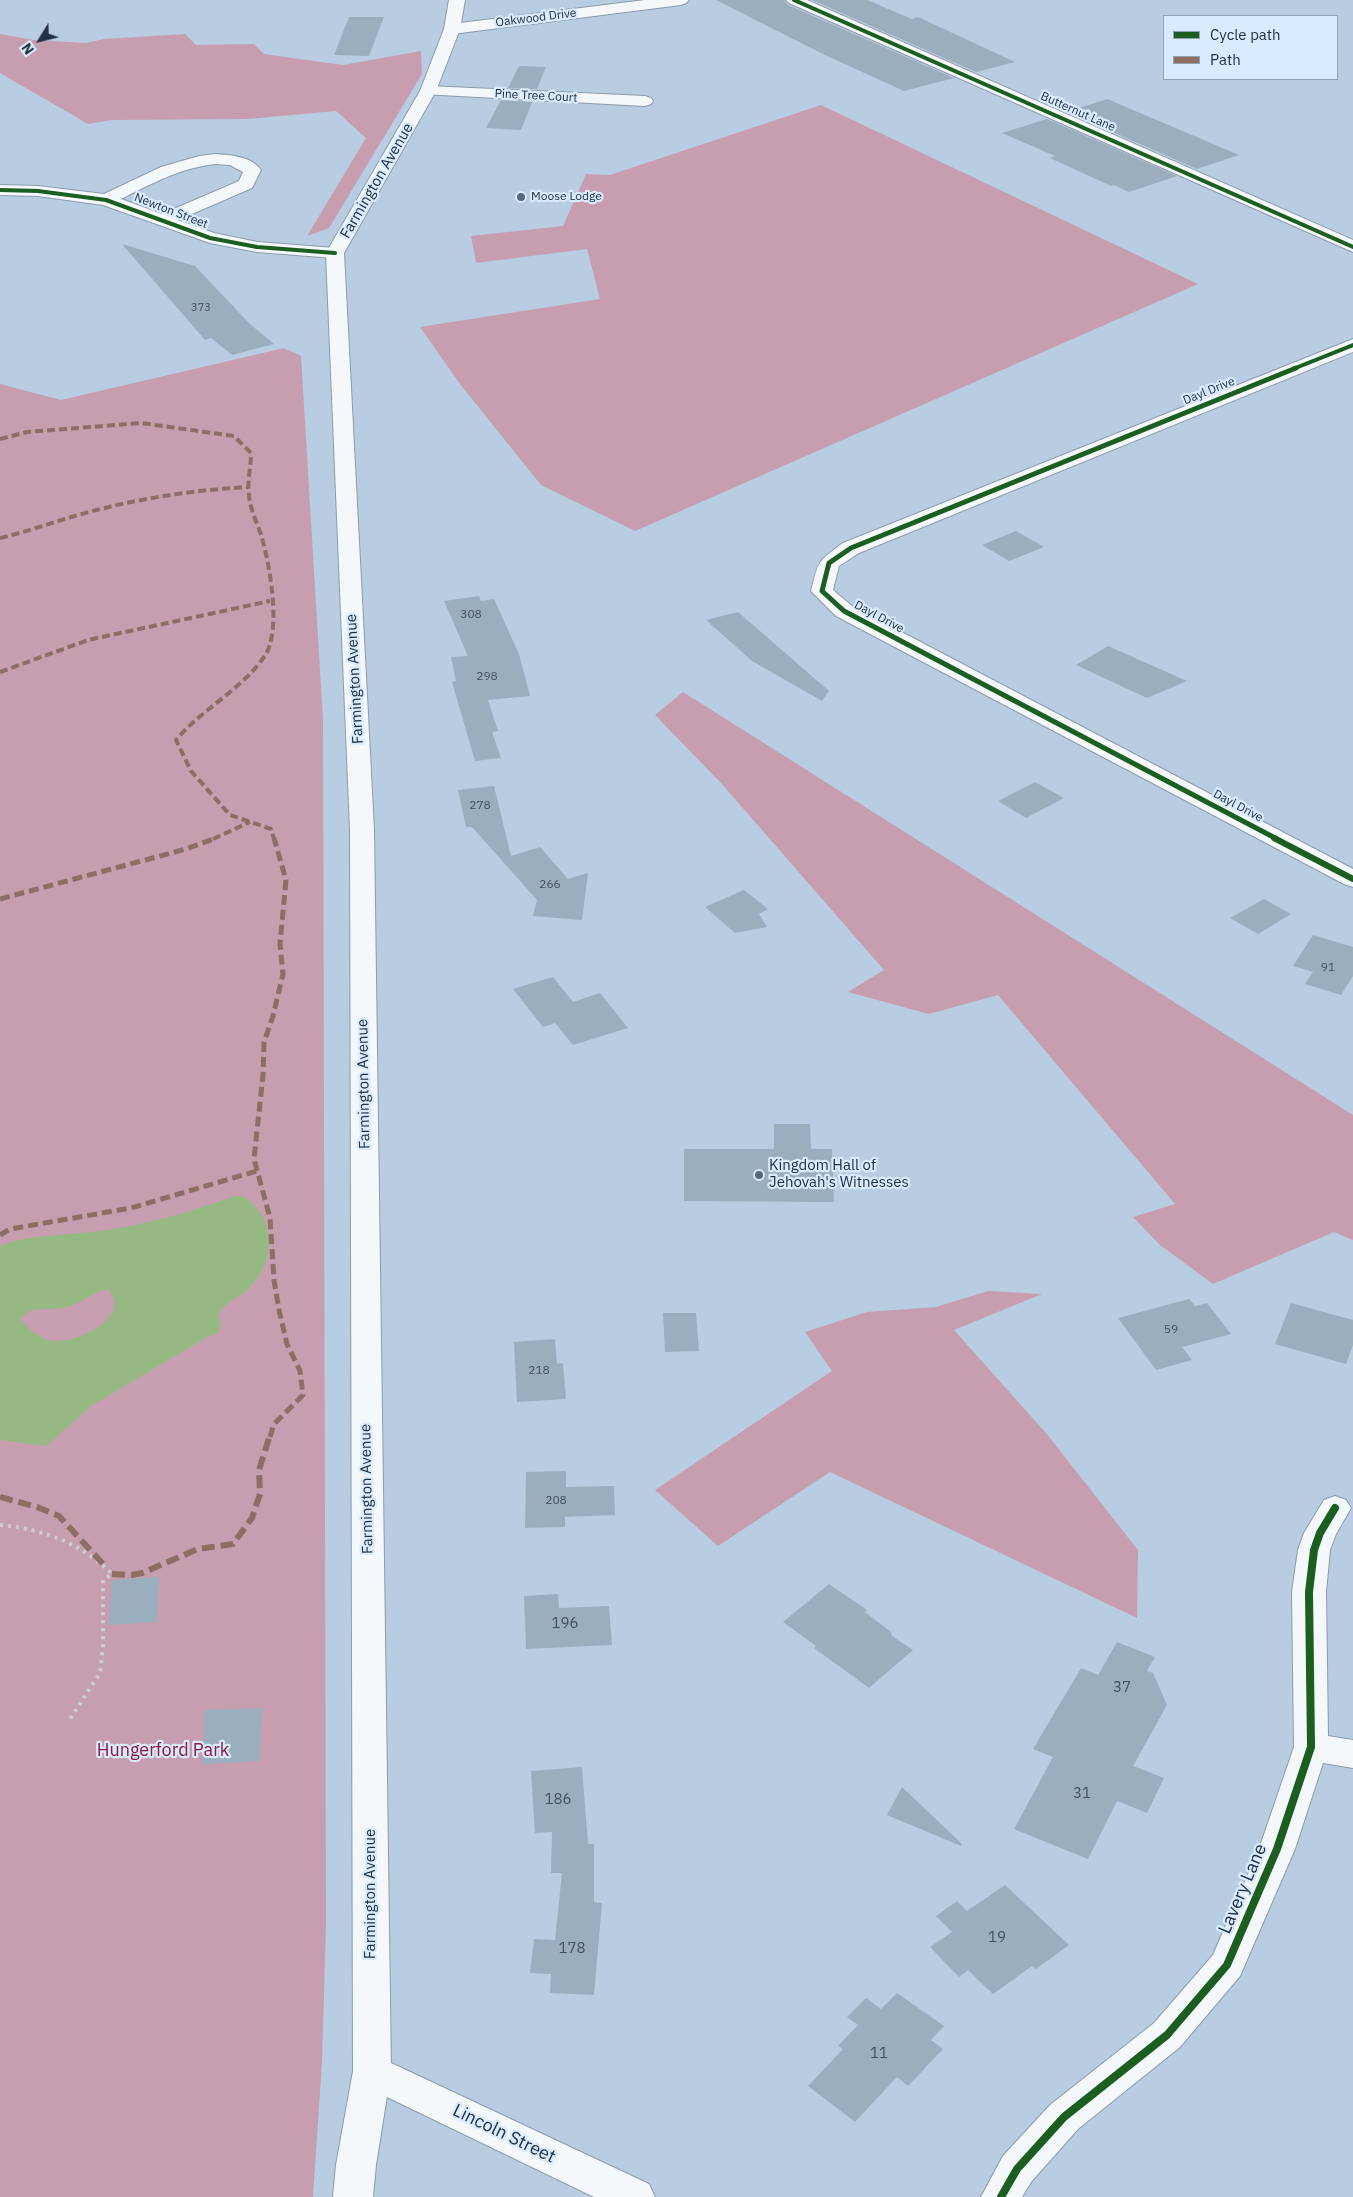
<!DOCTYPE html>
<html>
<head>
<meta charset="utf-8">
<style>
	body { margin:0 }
	#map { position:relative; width:1353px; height:2197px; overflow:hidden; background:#b8cde2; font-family:"IBM Plex Sans",sans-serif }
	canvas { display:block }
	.legend { position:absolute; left:1163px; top:15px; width:175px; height:65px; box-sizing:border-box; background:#d8ebff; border:1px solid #8fa1b3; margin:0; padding:6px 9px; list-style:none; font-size:15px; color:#223140 }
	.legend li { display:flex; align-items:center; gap:10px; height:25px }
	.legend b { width:25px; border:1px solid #8fa1b3 }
	.north { position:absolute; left:15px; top:15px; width:50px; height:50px; -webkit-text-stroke:4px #d8ebff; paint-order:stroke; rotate:234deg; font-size:14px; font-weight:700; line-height:20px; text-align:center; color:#223140 }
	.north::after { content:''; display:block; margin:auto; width:18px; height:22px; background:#223140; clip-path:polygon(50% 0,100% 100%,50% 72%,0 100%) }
</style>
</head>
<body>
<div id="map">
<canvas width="1353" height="2197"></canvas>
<ul class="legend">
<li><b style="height:6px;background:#1b5e20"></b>Cycle path</li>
<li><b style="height:6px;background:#8d6e63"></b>Path</li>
</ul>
<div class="north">N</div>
</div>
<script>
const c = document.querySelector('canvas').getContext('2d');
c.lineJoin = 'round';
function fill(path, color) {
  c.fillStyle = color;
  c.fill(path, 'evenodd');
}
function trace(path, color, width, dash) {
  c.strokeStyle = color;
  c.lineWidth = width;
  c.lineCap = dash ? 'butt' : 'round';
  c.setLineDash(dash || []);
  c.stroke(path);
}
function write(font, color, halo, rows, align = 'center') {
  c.font = font + ' "IBM Plex Sans",sans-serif';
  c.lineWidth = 4.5;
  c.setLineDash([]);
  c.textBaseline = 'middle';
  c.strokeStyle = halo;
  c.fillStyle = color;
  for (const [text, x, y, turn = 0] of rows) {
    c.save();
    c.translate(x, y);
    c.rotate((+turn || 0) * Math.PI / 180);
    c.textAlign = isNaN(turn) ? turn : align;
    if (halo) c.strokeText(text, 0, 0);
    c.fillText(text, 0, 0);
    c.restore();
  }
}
const green = new Path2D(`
	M0 34 34 40 86 43 104 39 185 34 196 45 254 44 264 54 343 65 421 51 422 74 329 228 307 236 366 138 336 111 248 119 111 120 88 124 0 73Z
	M821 105 1198 284 635 531 541 485 460 384 420 327 600 299 587 249 476 263 471 236 563 226 586 174 610 175Z
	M284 348 301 356 323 720 326 1925 322 2062 313 2197H0V384L61 400Z
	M683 692 1353 1115V1240L1334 1232 1213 1284 1160 1245 1133 1217 1175 1204 998 995 929 1014 848 992 884 970 721 783 655 715Z
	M988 1291 1042 1294 954 1330 1046 1433 1138 1550 1137 1618 830 1472 718 1546 655 1490 832 1371 805 1332 867 1312 936 1307Z`);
const water = new Path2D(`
	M235 1196C238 1196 244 1196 246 1198 252 1202 261 1213 264 1219 276 1245 265 1275 244 1293 234 1300 223 1304 218 1316L221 1324 218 1333 207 1337 91 1406 46 1446 0 1440V1246C33 1233 71 1236 106 1230 149 1224 194 1211 235 1196ZM108 1289C135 1317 72 1347 48 1340 36 1336 28 1328 20 1319 33 1304 47 1311 64 1308 80 1305 92 1292 108 1289Z`);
const building = new Path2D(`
	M716 0H784L788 5 954 78 904 91 827 56Z
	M812 0H867L912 19 918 17 1015 62 976 72Z
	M349 17H384L369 56 334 55Z
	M519 66 546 67 537 89 508 88Z
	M1107 99 1159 121 1239 155 1197 169 1067 112Z
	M501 100 532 102 521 130 486 128Z
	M1047 119 1177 176 1129 192 1114 185 1111 186 1050 158 1055 156 1002 133Z
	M122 244 195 266 250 324 274 344 232 355 211 338 205 340Z
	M1016 531 1044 547 1009 561 982 545Z
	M479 596 481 601 494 599 519 654 530 696 488 700 498 731 492 732 501 758 475 761 452 682 456 681 451 657 468 656 444 601Z
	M738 612 829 691 822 701 752 661 706 620Z
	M1108 646 1187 681 1147 698 1076 665Z
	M1035 782 1064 798 1026 818 998 801Z
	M494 786 511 856 540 847 568 879 588 873 582 920 533 916 537 900 472 827H466L458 790Z
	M744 890 768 909 759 914 767 927 735 933 705 907Z
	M1264 899 1291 914 1258 934 1230 918Z
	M1313 935 1353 947V976L1341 995 1305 984 1313 972 1293 966Z
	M553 977 573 1002 600 993 628 1028 573 1045 555 1023 543 1027 513 989Z
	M774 1124H810L811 1149H832L834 1202 684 1201V1149H774Z
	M1189 1299 1195 1306 1207 1303 1231 1334 1182 1347 1192 1360 1156 1370 1118 1318Z
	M1291 1303 1353 1320V1345L1346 1364 1275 1344Z
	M663 1313H696L699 1351 665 1352Z
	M555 1339 557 1364 563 1363 566 1399 517 1402 514 1342Z
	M566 1471V1487L614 1486 615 1515 565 1517V1527L525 1528 526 1472Z
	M159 1577 157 1622 109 1625 112 1580Z
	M829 1584 867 1610 865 1612 891 1632 892 1636 913 1650 869 1688 814 1648 816 1646 783 1622Z
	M558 1594 559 1608 609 1606 612 1645 526 1649 524 1596Z
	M1117 1642 1155 1657 1147 1671 1153 1673 1167 1705 1133 1766 1164 1778 1147 1813 1117 1801 1088 1859 1014 1829 1053 1757 1033 1749 1081 1668 1098 1675Z
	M262 1708 260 1761 202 1764 205 1710Z
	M582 1767 588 1844H594V1902L602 1903 594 1995 550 1993 551 1974 530 1973 534 1939 555 1940 562 1873H551L552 1832 535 1833 531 1771Z
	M902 1787 962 1844 961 1846 887 1815Z
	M1005 1885 1069 1945 1036 1969 1032 1966 993 1994 968 1970 959 1977 930 1947 952 1932 936 1916 957 1901 967 1911Z
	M897 1993 944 2026 931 2040 943 2049 908 2086 897 2077 855 2122 808 2086 843 2049 838 2046 858 2025 847 2017 866 1998 881 2009Z`);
const path = new Path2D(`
	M0 1525C43 1529 81 1543 112 1574L103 1580V1646L100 1673 70 1719`);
const minor = new Path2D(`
	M645 0H689L686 3 681 5 452 34 447 32 444 29 447 26 452 24Z
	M786 0H807L1353 240V252L789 3Z
	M428 86 645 96 651 98 653 101 651 104 645 106 422 94 420 91 422 88Z
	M215 154C230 155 251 156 261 170L252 188 178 220 214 233 257 242 335 248 341 249 344 253 341 257 335 258 257 252 210 243 103 205 38 196 0 195V185L38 186 104 194 161 167 199 156ZM215 164 230 165 243 172 239 181 162 214 121 199C151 184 180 168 215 164Z
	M1353 339V352L859 553 839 566 833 590 852 606 1353 869V887L1344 884 836 616 811 591C819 560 817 562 843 543Z
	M1335 1496 1346 1500 1351 1508 1336 1534 1330 1550 1326 1592 1328 1736 1353 1740V1768L1323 1763 1295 1849 1240 1976 1180 2047 1078 2129 1031 2182 1022 2197H981L1003 2156 1050 2105 1154 2023 1213 1955 1259 1849 1294 1747 1292 1592 1298 1550 1304 1533 1324 1500Z
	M372 2054 649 2184 655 2197H594L358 2083 353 2071 358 2059Z`);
const secondary = new Path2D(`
	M449 0H465L460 29 436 91 344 253 374 830 391 2071 376 2165 373 2197H333L336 2165 353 2071 350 830 326 253 420 91 444 29Z`);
const quietFar2 = new Path2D(`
	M0 439 27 432 141 423 234 436 251 453C251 467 247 481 249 495 250 510 258 524 262 538 270 566 282 633 264 657 241 690 202 709 176 740L191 771 230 815 271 829 274 839
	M0 538C30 531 59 520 89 512 141 498 194 490 248 487
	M0 672 88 640 270 601
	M213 839 250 822`);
const quietFar1 = new Path2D(`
	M0 899 186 849 216 838
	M0 1235 10 1229 131 1208 257 1171
	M270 1437 274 1424 303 1395 300 1371 287 1344 279 1310 274 1280 270 1218 254 1159 263 1075 264 1042 273 1016 283 974 280 944 286 880 274 838`);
const quiet = new Path2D(`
	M0 1497 37 1507 59 1516 103 1564
	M112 1574 132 1575 142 1573 198 1549 233 1544 252 1518 260 1494 259 1470 270 1435`);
const cyclewayFar3 = new Path2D(`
	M794 0 1353 247
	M0 190 38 191 106 200 210 238 257 247 335 253
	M1293 369 1353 345`);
const cyclewayFar2 = new Path2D(`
	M1277 839 844 611 822 591 829 563 851 548 1296 368`);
const cyclewayFar1 = new Path2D(`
	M1274 838 1353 879`);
const cycleway = new Path2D(`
	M1001 2197 1017 2169 1064 2117 1167 2035 1227 1965 1277 1849 1311 1747 1309 1592 1314 1550 1320 1533 1335 1508`);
const markers = [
	[521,197,5,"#566879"],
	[759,1175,5,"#566879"]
];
const farNumbernames = [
	["373",201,308]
];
const farStreetnames = [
	["Oakwood Drive",536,18,-7],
	["Pine Tree Court",536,96,3],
	["Butternut Lane",1078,112,24],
	["Newton Street",171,211,21],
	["Dayl Drive",1209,391,-22],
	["Dayl Drive",879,617,28],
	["Dayl Drive",1238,806,28]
];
const farPoinames = [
	["Moose Lodge",531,197]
];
const numberNames = [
	["308",471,615],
	["298",487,677],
	["278",480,806],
	["266",550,885],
	["91",1328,968],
	["59",1171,1330],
	["218",539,1371],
	["208",556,1501]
];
const streetNames = [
	["Farmington Avenue",377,181,-60],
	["Farmington Avenue",355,679,-93],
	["Farmington Avenue",364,1084,-91],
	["Farmington Avenue",367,1489,-91],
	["Farmington Avenue",371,1894,-90]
];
const poiNames = [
	["Kingdom Hall of",769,1166],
	["Jehovah's Witnesses",769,1183]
];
const nearNumbernames = [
	["196",565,1624],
	["37",1122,1688],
	["31",1082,1794],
	["186",558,1800],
	["19",997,1938],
	["178",572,1949],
	["11",879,2054]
];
const nearParknames = [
	["Hungerford Park",163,1751]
];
const nearStreetnames = [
	["Lavery Lane",1243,1889,-67],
	["Lincoln Street",504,2134,26]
];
fill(green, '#c69eb0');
fill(water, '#96b983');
fill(building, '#9baebd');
trace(minor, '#8b9cac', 2);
trace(secondary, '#8b9cac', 2);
trace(path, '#c8cfd6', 4, [3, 5]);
fill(minor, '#f4f8fb');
fill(secondary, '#f4f8fb');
trace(quietFar2, '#8d6e63', 4, [8, 4]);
trace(quietFar1, '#8d6e63', 5, [10, 5]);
trace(quiet, '#8d6e63', 6, [13, 6]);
trace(cyclewayFar3, '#1b5e20', 4);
trace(cyclewayFar2, '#1b5e20', 5);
trace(cyclewayFar1, '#1b5e20', 6);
trace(cycleway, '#1b5e20', 8);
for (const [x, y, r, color] of markers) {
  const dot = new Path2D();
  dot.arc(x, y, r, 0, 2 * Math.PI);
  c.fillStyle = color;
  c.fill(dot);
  trace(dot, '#d8ebff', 2);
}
write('11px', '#40505f', null, farNumbernames);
write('12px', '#223140', '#d8ebff', farStreetnames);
write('12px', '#223140', '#d8ebff', farPoinames, 'left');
write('12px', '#40505f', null, numberNames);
write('15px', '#223140', '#d8ebff', streetNames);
write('15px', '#223140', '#d8ebff', poiNames, 'left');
write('15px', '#40505f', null, nearNumbernames);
write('18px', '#8e183c', '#d8ebff', nearParknames);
write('18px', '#223140', '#d8ebff', nearStreetnames);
</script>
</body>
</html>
